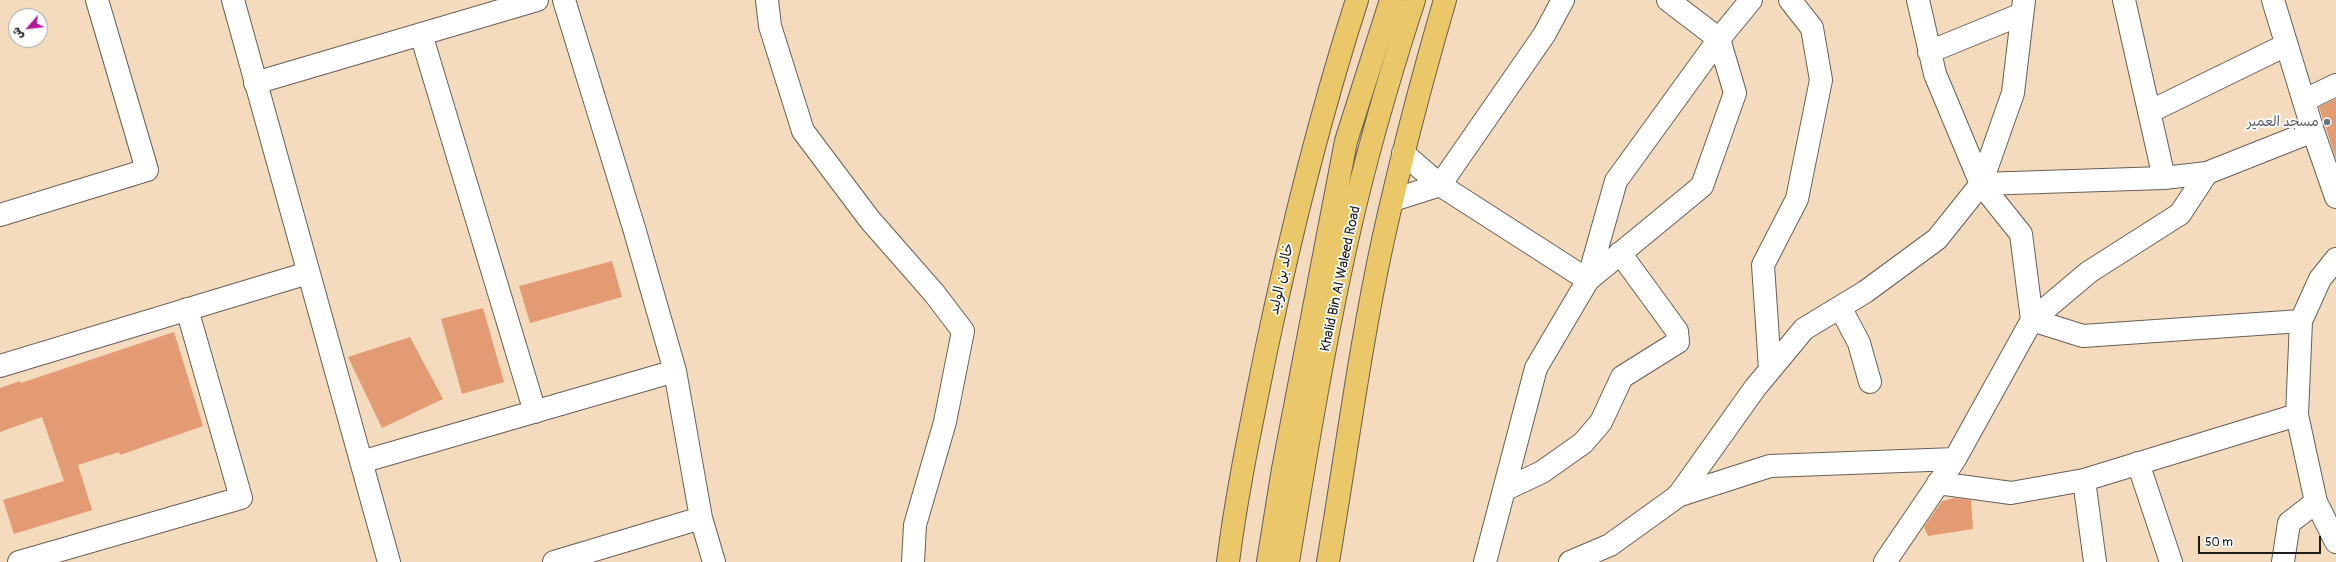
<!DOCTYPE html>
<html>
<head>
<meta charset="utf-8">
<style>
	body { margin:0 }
	#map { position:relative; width:2336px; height:562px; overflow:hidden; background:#f5dbbe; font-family:Pangolin,"Playpen Sans Arabic",sans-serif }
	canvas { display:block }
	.north { position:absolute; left:8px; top:8px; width:40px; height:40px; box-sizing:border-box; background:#fff; border:1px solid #a4a4a4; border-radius:50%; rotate:242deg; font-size:11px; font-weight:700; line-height:16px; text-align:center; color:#1c1c1c }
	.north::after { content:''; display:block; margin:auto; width:14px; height:18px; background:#b5179e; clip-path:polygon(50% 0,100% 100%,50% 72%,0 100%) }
	.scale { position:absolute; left:2198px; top:536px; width:123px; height:18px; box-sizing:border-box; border:2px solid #1c1c1c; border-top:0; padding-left:5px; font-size:12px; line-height:14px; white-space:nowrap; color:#1c1c1c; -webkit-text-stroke:3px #fff; paint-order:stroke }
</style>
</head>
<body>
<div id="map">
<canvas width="2336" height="562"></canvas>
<div class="north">ش</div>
<div class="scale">50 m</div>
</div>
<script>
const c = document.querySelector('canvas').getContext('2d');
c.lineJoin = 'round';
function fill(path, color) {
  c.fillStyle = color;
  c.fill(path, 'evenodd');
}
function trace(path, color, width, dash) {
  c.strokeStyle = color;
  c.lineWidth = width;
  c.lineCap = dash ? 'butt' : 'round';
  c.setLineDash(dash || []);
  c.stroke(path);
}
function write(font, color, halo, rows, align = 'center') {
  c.font = font + ' Pangolin,"Playpen Sans Arabic",sans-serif';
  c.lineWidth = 3.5;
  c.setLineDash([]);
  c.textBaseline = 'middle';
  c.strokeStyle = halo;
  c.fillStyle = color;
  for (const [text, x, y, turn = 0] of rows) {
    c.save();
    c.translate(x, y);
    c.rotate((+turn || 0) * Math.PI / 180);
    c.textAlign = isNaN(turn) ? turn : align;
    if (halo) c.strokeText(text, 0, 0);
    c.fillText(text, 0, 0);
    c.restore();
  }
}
const building = new Path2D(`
	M2336 99V159L2319 107Z
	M612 261 622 297 530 323 519 286Z
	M483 308 504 382 462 394 441 319Z
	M174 332 203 426 120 455 119 452 78 465 92 510 14 534 3 500 64 481 42 417 0 432V388L20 381 21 383Z
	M410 337 443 399 382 428 348 357Z
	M1954 498 1971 500 1973 529 1928 536 1924 527 1942 501Z`);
const minor = new Path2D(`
	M233 0 389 562
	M564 0 634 228 675 371 701 518 714 562
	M767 0 770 26 803 131 870 220 934 293 963 331 945 422 915 525 913 562
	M2124 0 2164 178
	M2273 0 2313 131 2336 197
	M421 34 535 412
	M1929 52 2022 14
	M255 83 537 0
	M2305 100 2336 85
	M2149 112 2286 45
	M1403 153 1440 185 1588 280 1702 186 1735 93 1719 39 1668 0
	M1981 184 2164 178 2207 173 2313 131
	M1393 200 1440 185 1544 35 1563 0
	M0 215 147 170 97 0
	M2336 259 2320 279 2301 321 2297 415 2316 502 2336 542
	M1840 307 1859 343 1870 382
	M2032 320 2083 336 2301 321
	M2032 320 2089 272 2180 214 2207 173
	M0 366 308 273
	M1770 369 1763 265 1797 199 1821 80 1812 28 1790 0
	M361 462 675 371
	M2138 463 2171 562
	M2084 480 2095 562
	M1938 483 2011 493 2084 480 2297 415
	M1506 489 1542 472 1583 443 1601 422 1622 377 1678 342 1677 331 1620 253
	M1677 496 1770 466 1955 459
	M19 562 241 498 187 309
	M554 562 701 518
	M1485 562 1536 368 1588 280 1616 181 1719 39 1751 0
	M1570 562 1610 545 1678 496 1755 388 1804 329 1865 292 1937 239 1981 184 2013 93 2024 0
	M1885 562 1955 459 2032 320 2021 234 1981 184 1935 74 1918 0
	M2283 562 2289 523 2316 502`);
const highway = new Path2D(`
	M1228 562C1237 491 1252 421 1266 351 1291 232 1320 115 1357 0
	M1268 562 1283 469 1346 141 1391 0
	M1288 562C1306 453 1324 343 1348 236 1366 156 1389 77 1414 0
	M1328 562C1346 455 1360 346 1383 240 1401 159 1422 79 1445 0`);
const markers = [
	[2327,122,4,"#6b7280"]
];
const worshipNames = [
	["مسجد العمير",2319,122]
];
const streetNames = [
	["خالد بن الوليد",1282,279,-78],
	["Khalid Bin Al Waleed Road",1341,279,-78]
];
fill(building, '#e29b73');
trace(minor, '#685f55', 24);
trace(highway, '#685f55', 24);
trace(minor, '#fff', 22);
trace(highway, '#eac769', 22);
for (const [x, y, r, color] of markers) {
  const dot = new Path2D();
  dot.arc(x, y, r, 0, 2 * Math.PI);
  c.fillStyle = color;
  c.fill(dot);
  trace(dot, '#fff', 1.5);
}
write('14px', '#5b616d', '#fff', worshipNames, 'right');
write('14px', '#1c1c1c', '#fff', streetNames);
</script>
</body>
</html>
